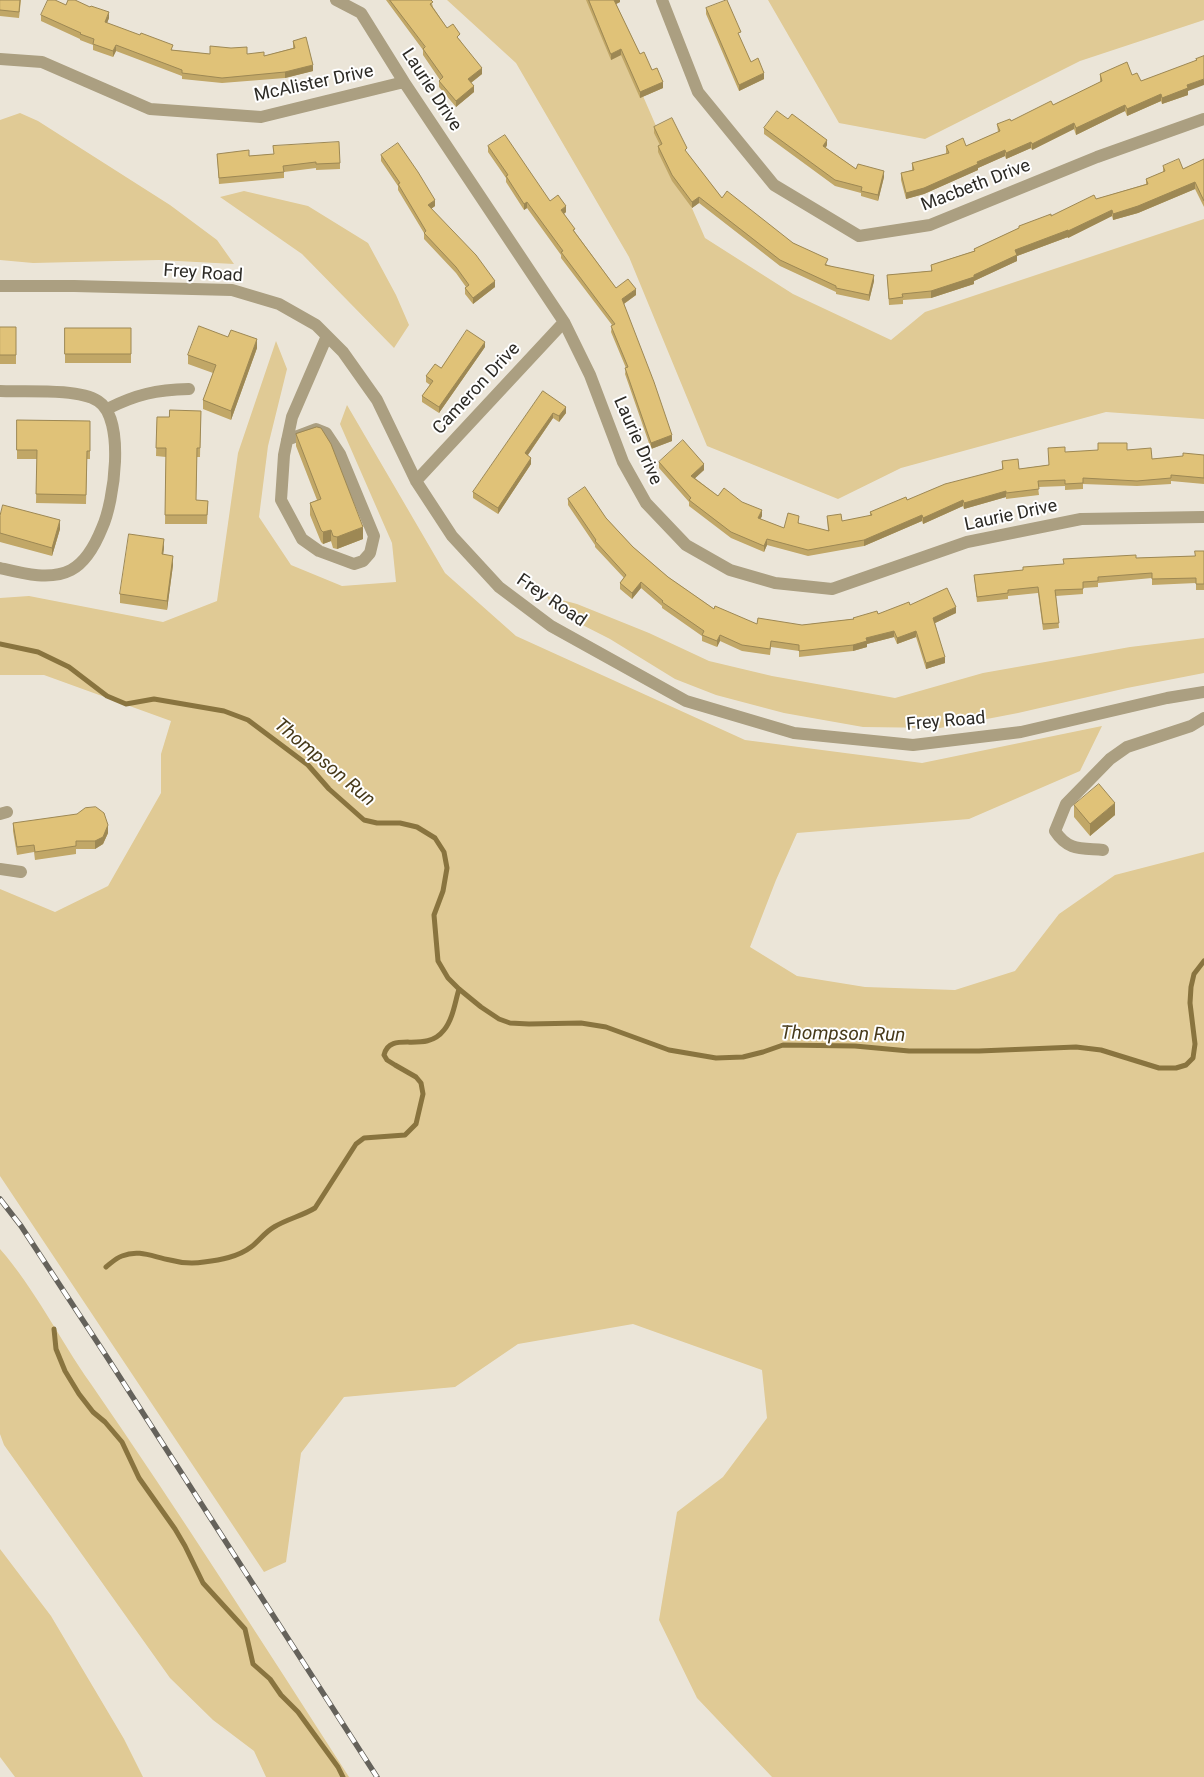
<!DOCTYPE html>
<html>
<head>
<meta charset="utf-8">
<style>
	body { margin:0 }
	canvas { display:block; background:#ebe5d8 }
</style>
</head>
<body>
<canvas width="1204" height="1777"></canvas>
<script>
const c = document.querySelector('canvas').getContext('2d');
c.lineJoin = 'round';
function fill(path, color) {
  c.fillStyle = color;
  c.fill(path, 'evenodd');
}
function trace(path, color, width, dash) {
  c.strokeStyle = color;
  c.lineWidth = width;
  c.lineCap = dash ? 'butt' : 'round';
  c.setLineDash(dash || []);
  c.stroke(path);
}
function write(font, color, halo, rows, align = 'center') {
  c.font = font + ' Roboto,sans-serif';
  c.lineWidth = 4;
  c.setLineDash([]);
  c.textBaseline = 'middle';
  c.strokeStyle = halo;
  c.fillStyle = color;
  for (const [text, x, y, turn = 0] of rows) {
    c.save();
    c.translate(x, y);
    c.rotate((+turn || 0) * Math.PI / 180);
    c.textAlign = isNaN(turn) ? turn : align;
    if (halo) c.strokeText(text, 0, 0);
    c.fillText(text, 0, 0);
    c.restore();
  }
}
const green = new Path2D(`
	M447 0H601L705 238 793 294 891 340 925 312 1204 219V419L1106 412 901 468 838 499 707 446 629 257 516 63Z
	M768 0H1204V20L1080 61 925 139 839 123Z
	M20 113 38 121 170 205 217 240 234 264 159 260 33 263 0 260V120Z
	M244 191 308 206 368 243 396 295 409 325 394 348 302 254 220 197Z
	M276 341 287 369 268 446 259 517 291 565 342 586 396 582 392 543 340 424 347 405 445 573 516 636 745 740 922 763 1102 726 1080 771 969 819 797 833 776 880 750 947 797 976 865 987 955 990 1015 971 1059 914 1115 875 1204 852V1777H772L697 1698 659 1620 677 1512 723 1477 767 1418 762 1370 633 1324 518 1344 455 1387 344 1397 301 1453 286 1562 264 1572 0 1176V889L55 912 108 886 161 793V754L171 721 44 675H0V598L29 596 163 622 217 601 238 453Z
	M547 596 577 604 649 633 709 661 772 676 895 698 983 673 1130 647 1204 638V673L1127 688 1018 713 940 728 863 727 784 713 716 695 675 679 610 639 553 610Z
	M0 1249C35 1289 60 1340 91 1384 180 1513 264 1645 349 1777H266L254 1751 213 1720 170 1678 4 1445 0 1434Z
	M0 1549 51 1616 124 1739 143 1777H15L0 1757Z`);
const stream = new Path2D(`
	M0 644 38 652 69 667 107 696 126 704 154 699 224 711 248 720 308 765 329 789 364 820 377 823H400L417 827 435 838 444 852 447 868 443 891 434 915 438 961 448 978 459 989 481 1007 499 1019 510 1023 529 1024 581 1023 606 1027 669 1050 716 1058 743 1057 763 1052 783 1045 855 1046 909 1051H979L1076 1047 1101 1050 1159 1068H1176L1186 1065 1193 1058 1195 1044 1190 1003 1191 987 1194 974 1204 961
	M106 1267C111 1263 116 1258 122 1256 139 1249 153 1257 170 1260 181 1263 193 1264 204 1262 220 1260 238 1257 251 1247 259 1241 265 1232 274 1227 287 1219 302 1216 315 1208L356 1144 364 1138 405 1135 416 1124 423 1094 421 1083 416 1077 395 1065 387 1060 384 1055C390 1029 425 1055 444 1030 453 1019 455 1002 459 989
	M54 1329 56 1349 65 1371 79 1394 93 1412 105 1422 122 1442 139 1478 175 1529 185 1546 203 1583 245 1629 253 1664 270 1679 281 1695 298 1712 338 1767 343 1777`);
const minor = new Path2D(`
	M336 0 361 13 404 82 564 322 590 375 623 462 646 503 686 545 730 570 775 583 832 589 967 542 1081 519 1204 517
	M662 0 698 92 774 185 859 236 930 225 1097 157 1204 119
	M0 59 42 62 150 109 261 117 404 82
	M0 286H74L232 290 279 304 316 325 343 352 377 400 416 481 452 536 499 587 551 626 686 701 794 733 913 745 1021 732 1167 698 1204 692
	M0 391C25 392 78 388 98 401 126 419 114 502 102 528 96 543 86 562 71 570 50 581 21 573 0 568
	M107 409C137 394 156 390 189 389
	M287 440 316 429 326 433 340 454 374 536 370 553 363 561 354 564 319 551 302 539 281 500 284 455 292 417 327 336
	M416 481 564 322
	M0 814 7 812
	M1103 850C1081 848 1068 851 1055 831L1066 804 1110 759 1127 747 1191 726 1204 718
	M0 869 21 872`);
const rail = new Path2D(`
	M0 1199 21 1226 105 1354 377 1777`);
const wall = new Path2D(`
	M0 0H21L19 18 0 16Z
	M386 0H431L433 7 447 28 460 40 482 74 471 83 474 92 456 107 439 87V81L440 80 423 55V50Z
	M586 0H620V2L616 4 640 54 652 70 663 88 640 98 621 55 611 60Z
	M66 5 109 18 107 23 173 50 210 54H247L264 56 293 48V41L313 71 285 78 222 83 182 79V76L116 51 113 57 93 50V45L80 40V39L41 21V15Z
	M706 8 740 38 751 62 764 79 739 91 706 14Z
	M1204 56 1188 91V95L1162 104 1161 101 1127 116 1125 111 1076 135 1074 129 1032 150 1031 148 1006 159 1005 156 978 168V170L924 194 906 199 901 180V173L912 170V163L946 154V146H966L998 132 997 124 1011 121 1053 105 1100 82V74L1132 75 1141 81 1196 61V59Z
	M788 119 827 145 826 148 856 169 884 177 878 201 861 196V193L835 186 764 134V128Z
	M654 127 687 153 722 198 828 265 874 281 869 301 836 294V292L780 266 699 203 692 208 672 181 658 152V146L660 145 654 133Z
	M273 146 340 163V169L316 170V168L284 172V178L219 184 217 154 249 156 274 154Z
	M488 146 550 201 566 212 564 214 575 232 616 288 636 295 624 304 672 441 651 449 625 374 626 368 611 332 612 325 561 258V255L527 208 524 210 506 182V178L488 152Z
	M381 155 435 206 431 209 495 287 473 304 465 294V288L466 287 456 273 424 239V233L398 190V186L381 161Z
	M1204 159V207L1195 189 1138 213 1113 220 1112 216 1068 238V237L1017 256V261L974 281V284L931 298 903 300V304L889 305 887 275 931 271V265L974 251V249L1019 228V226L1051 216 1096 199 1146 184V179L1163 172V166L1183 169Z
	M0 327H16V364H0Z
	M65 328H131V363H65Z
	M485 347 439 413 422 402V396L430 385 426 382V376L441 368Z
	M257 348 231 420 203 409V400L213 373 188 364V355Z
	M543 391 566 413 559 422 553 418 528 455 531 464 498 514 473 498V492Z
	M201 411 200 457H197L196 500 208 501 207 524H165L166 457 156 456 157 417H169Z
	M17 420 90 421V459H87L86 504 36 503 37 459H17Z
	M296 434 363 539 337 549 333 548 331 541 323 544 321 542 310 515V503L317 500 296 446Z
	M1127 450 1152 459 1204 455V484L1171 481V484L1137 486 1083 484V489L1065 490V486L1038 487 1039 495 1006 499V497L964 509 963 506 923 524 922 521 864 546 808 556 767 545 764 552 731 538 689 506V502L659 468V462L704 470 695 478 718 496 762 516 760 519 784 528 799 522V524L828 531 827 516 842 521 870 516V512L1002 469V461L1019 469 1048 465 1065 452Z
	M568 499 606 518 633 547 668 577 714 609 757 624 802 625 853 619 878 614 910 605 956 613 935 623 945 663 926 669 916 637 897 644 894 637 867 644V647L853 651 799 657V651L771 647 770 655 742 651 720 641 717 647 702 641V636L662 608V606L641 588 632 599 620 589V583L624 578 595 547V545L568 505Z
	M0 516 60 529 52 556 0 542Z
	M164 548 163 554 173 565 167 610 120 603V594Z
	M1204 551V590H1196V583L1152 585V578L1098 583V587L1083 588V594L1056 596 1059 628 1043 630 1038 593 1008 596V599L977 602 974 575 1136 558 1195 556Z
	M1074 805 1115 815 1090 836 1074 817Z
	M13 823 108 833 103 844 95 849H76V854L35 860 34 852 17 855 13 831Z`);
const shadedWall = new Path2D(`
	M614 0H620V2L614 5Z
	M109 12V18L105 28V22Z
	M116 45V51L113 57V51Z
	M621 49V55L611 60V54Z
	M313 65V71L285 78V72Z
	M482 68V74L468 85V79Z
	M764 73V79L739 91V85Z
	M1204 79V85L1188 91V95L1162 104V98L1187 85Z
	M663 82V88L640 98V92Z
	M474 86V92L456 107V101Z
	M1161 94V101L1127 116V109Z
	M1125 105V111L1076 135V128Z
	M1074 123V129L1032 150V144Z
	M827 140V145L823 151V146Z
	M1031 142V148L1006 159V153Z
	M1005 150V156L978 168V170L924 194 906 199V193Z
	M884 171V177L878 201V195Z
	M1195 182V189L1138 213 1113 220V214Z
	M699 197V203L692 208V202Z
	M435 200V206L428 211V205Z
	M527 202V208L524 210V204Z
	M566 206V212L561 216V210Z
	M1112 210V216L1068 238V231Z
	M1068 230V237L1017 256V261L974 281V284L931 298V291L974 275 1015 250Z
	M874 275V281L869 301V295Z
	M495 281V287L473 304V298Z
	M636 289V295L622 305V299Z
	M257 339V348L231 420V411Z
	M485 342V347L439 413V407Z
	M566 407V413L559 422V416Z
	M553 413V418L525 459V453Z
	M672 435V441L651 449V443Z
	M531 458V464L498 514V508Z
	M704 464V470L691 482V476Z
	M1006 491V497L964 509V503Z
	M963 500V506L923 524V518Z
	M762 510V516L758 524V518Z
	M922 515V521L864 546V540Z
	M60 520V529L52 556V548Z
	M363 527V539L337 549V537Z
	M331 530V541L323 544V532Z
	M164 539V548L162 563V554Z
	M767 539V545L764 552V546Z
	M173 556V565L167 610V601Z
	M641 582V588L632 599V593Z
	M956 607V613L933 624V618Z
	M894 631V637L867 644V647L853 651V645L866 638Z
	M916 631V637L897 644V638Z
	M720 635V641L717 647V641Z
	M945 657V663L926 669V663Z
	M1115 803V815L1090 836V824Z
	M108 825V833L103 844 95 849V841Z`);
const building = new Path2D(`
	M0 0H20L19 12 0 10Z
	M48 0H55L66 5 68 0H75L90 7 91 6 109 12 105 22 140 35 141 33 173 45 171 50 210 54V46L231 48 247 47V54L264 52V56L295 48 293 41 306 37 313 65 285 72 222 78 182 73V70L116 45 113 51 93 44 94 39 80 34 81 33 41 15Z
	M390 0H431L433 2 430 4 447 28 453 24 460 34 457 37 482 68 468 79 474 86 456 101 439 81 443 77 423 49 425 47Z
	M589 0H614L640 54 644 52 652 70 657 68 663 82 640 92 621 49 611 54Z
	M727 0 741 32 738 33 751 62 758 58 764 73 739 85 706 8Z
	M1204 56V79L1187 85 1188 88 1162 98 1161 94 1127 109 1125 105 1076 128 1074 123 1032 144 1031 142 1006 153 1005 150 977 162 978 164 924 188 906 193 901 173 914 170 912 163 949 153 946 146 963 138 966 146 1000 131 997 124 1010 119 1011 121 1051 101 1053 105 1102 81 1100 74 1127 62 1132 75 1137 73 1141 81 1197 60 1196 59Z
	M777 111 788 119 792 114 827 140 823 146 856 169 858 164 884 171 878 195 861 191 862 187 835 180 764 128Z
	M672 118 687 148 685 150 722 198 727 191 793 243 828 259 825 265 874 275 869 295 836 288V286L780 260 699 197 692 202 672 175 658 146 662 144 654 127Z
	M505 135 550 201 558 195 566 206 561 210 575 229 573 230 616 288 628 279 636 289 622 299 654 382 672 435 651 443 625 368 628 367 611 326 615 324 561 252 563 251 527 202 524 204 506 176 508 175 488 146Z
	M339 142 340 163 316 164V162L283 166 284 172 219 178 217 154 249 150V156L274 154 273 146Z
	M398 143 418 172 435 200 428 205 476 255 495 281 473 298 465 288 469 285 456 267 424 233 426 231 398 184 400 183 381 155Z
	M1179 159 1183 169 1204 159V201L1195 182 1138 206 1113 214 1112 210 1068 231V230L1015 250 1017 255 974 275V277L931 291 902 294 903 297 889 299 887 275 932 271 931 265 975 251 974 249 1019 228V226L1051 214V216L1094 195 1096 199 1148 184 1146 179 1165 171 1163 166Z
	M199 326 228 337 231 330 257 339 231 411 203 400 216 365 188 355Z
	M0 327H16V355H0Z
	M65 328H131V354H65Z
	M467 330 485 342 439 407 422 396 433 381 426 376 435 364 441 368Z
	M543 391 566 407 559 416 553 413 525 453 531 458 498 508 473 492Z
	M170 410 201 411 200 448H197L196 500 208 501 207 515H165L166 448H156L157 417H169Z
	M17 420 90 421V451H87L86 495 36 494 37 450H17Z
	M317 427 321 428 331 444 363 527 337 537 333 536 331 530 323 532 321 530 310 503 321 499 296 434Z
	M683 440 704 464 691 476 718 496 724 488 742 502 762 510 758 518 784 528 788 513 799 516 798 523 829 531 827 516 841 514 842 521 872 515 870 512 906 497 907 500 945 484 1003 469 1002 461 1018 459 1019 469 1049 465 1048 448 1065 447V452L1098 450V443H1127V450L1151 448 1152 459 1183 456V453L1204 455V478L1171 475V478L1137 481 1083 478V483L1065 484V480L1038 481 1039 489 1006 493V491L964 503 963 500 923 518 922 515 864 540 808 550 767 539 764 546 731 532 689 500 691 498 659 462Z
	M585 487 606 518 633 547 668 577 714 609 715 606 757 624 758 618 802 625 854 619 853 618 877 611 878 614 909 602 910 605 947 588 956 607 933 618 945 657 926 663 916 631 897 638 894 631 866 638 867 641 853 645 799 651V645L771 641 770 649 742 645 720 635 717 641 702 635 704 631 662 602 663 601 641 582 632 593 620 583 626 575 595 541 596 540 568 499Z
	M3 505 60 520 52 548 0 533V516Z
	M129 534 164 539 162 554 173 556 167 601 120 594Z
	M1195 551H1204V584H1196V578L1152 579V573L1098 577V581L1083 582V589L1055 590 1059 623 1043 624 1038 587 1008 590V593L977 597 974 575 1023 570V567L1064 564 1063 559 1136 555V558L1195 556Z
	M1099 784 1115 803 1090 824 1074 805Z
	M96 807 104 813 108 825 103 837 95 841H76V846L35 852 34 845 17 847 13 823 77 814 85 808Z`);
const streetNames = [
	["McAlister Drive",314,84,-12],
	["Laurie Drive",431,90,57],
	["Macbeth Drive",976,186,-21],
	["Frey Road",203,274,4],
	["Cameron Drive",477,389,-47],
	["Laurie Drive",637,441,66],
	["Laurie Drive",1011,516,-12],
	["Frey Road",551,601,34],
	["Frey Road",946,722,-5]
];
const waterNames = [
	["Thompson Run",324,763,40],
	["Thompson Run",843,1035,1]
];
fill(green, '#e0ca95');
trace(stream, '#89743f', 5);
trace(minor, '#ab9f81', 12);
trace(rail, '#65625b', 5.5);
trace(rail, '#fff', 4, [11]);
fill(wall, '#c1a767');
fill(shadedWall, '#9d8854');
fill(building, '#e0c278');
trace(building, '#9d8854', 1);
write('18px', '#2c2a25', '#fff', streetNames);
write('italic 19px', '#473a1a', '#fff', waterNames);
</script>
</body>
</html>
